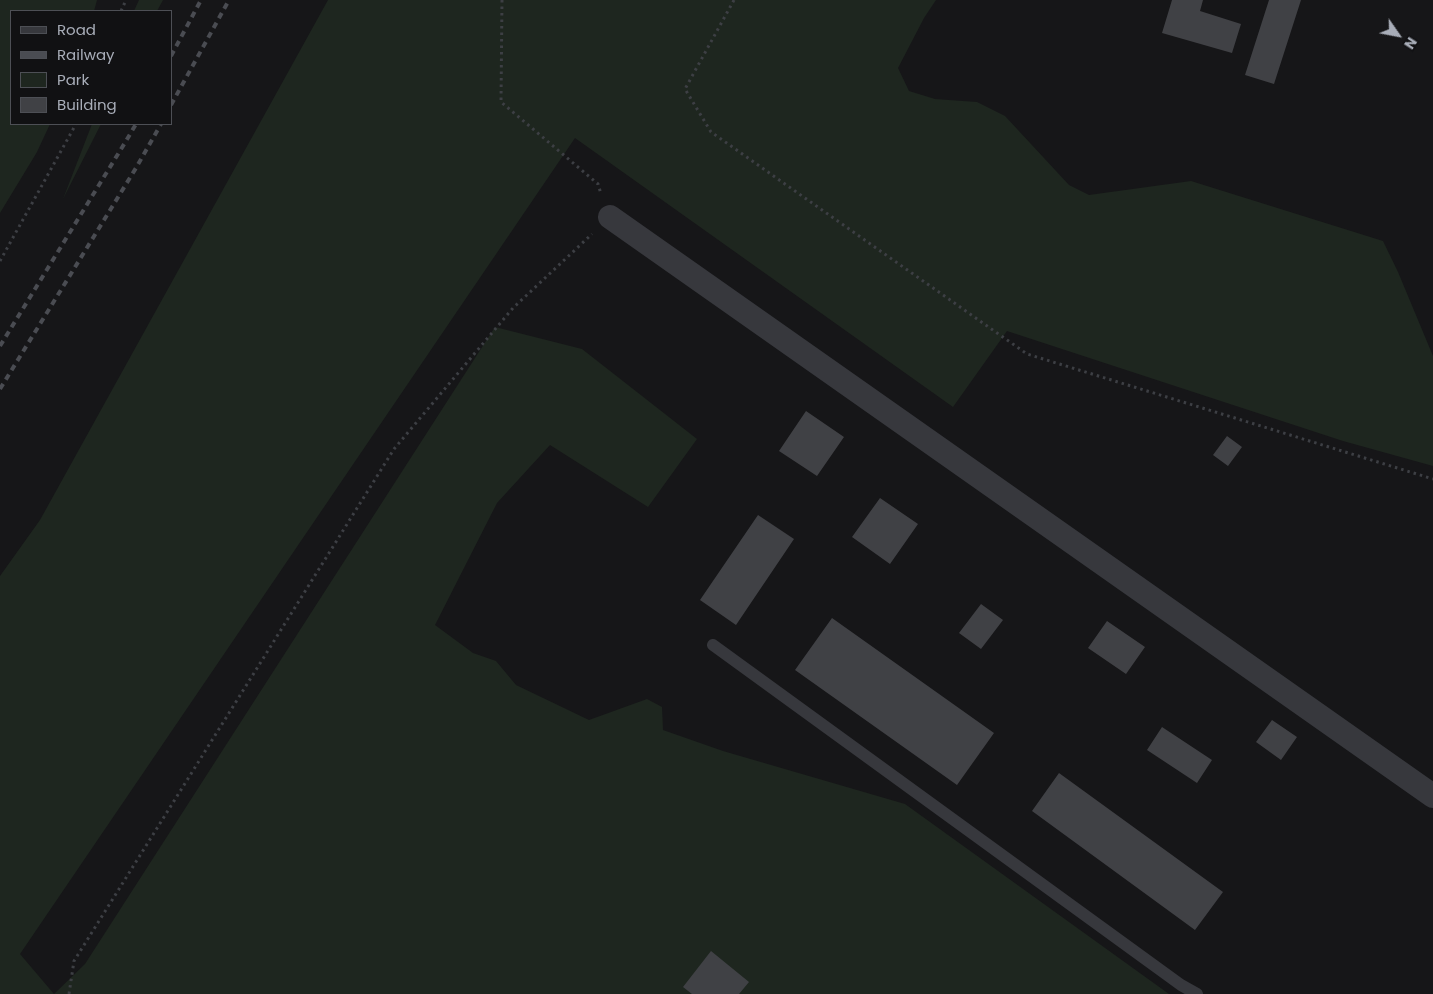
<!DOCTYPE html>
<html>
<head>
<meta charset="utf-8">
<style>
	body { margin:0 }
	#map { position:relative; width:1433px; height:994px; overflow:hidden; background:#161618; font-family:Poppins,sans-serif }
	canvas { display:block }
	.legend { position:absolute; left:10px; top:10px; width:162px; height:115px; box-sizing:border-box; background:#111113; border:1px solid #4d4f55; margin:0; padding:6px 9px; list-style:none; font-size:15px; color:#a8adb8 }
	.legend li { display:flex; align-items:center; gap:10px; height:25px }
	.legend b { width:25px; border:1px solid #4d4f55 }
	.north { position:absolute; left:1373px; top:10px; width:50px; height:50px; -webkit-text-stroke:4px #111113; paint-order:stroke; rotate:123deg; font-size:14px; font-weight:700; line-height:20px; text-align:center; color:#a8adb8 }
	.north::after { content:''; display:block; margin:auto; width:18px; height:22px; background:#a8adb8; clip-path:polygon(50% 0,100% 100%,50% 72%,0 100%) }
</style>
</head>
<body>
<div id="map">
<canvas width="1433" height="994"></canvas>
<ul class="legend">
<li><b style="height:6px;background:#37383d"></b>Road</li>
<li><b style="height:6px;background:#4a4c52"></b>Railway</li>
<li><b style="height:14px;background:#1e261f"></b>Park</li>
<li><b style="height:14px;background:#404145"></b>Building</li>
</ul>
<div class="north">N</div>
</div>
<script>
const c = document.querySelector('canvas').getContext('2d');
c.lineJoin = 'round';
function fill(path, color) {
  c.fillStyle = color;
  c.fill(path, 'evenodd');
}
function trace(path, color, width, dash) {
  c.strokeStyle = color;
  c.lineWidth = width;
  c.lineCap = dash ? 'butt' : 'round';
  c.setLineDash(dash || []);
  c.stroke(path);
}
const green = new Path2D(`
	M0 0H97L94 11H11V124H50L37 152 0 213Z
	M139 0H163L157 11H134Z
	M328 0H936L924 18 898 68 909 91 935 99 977 102 1005 116 1069 185 1089 195 1191 181 1383 241 1398 272 1433 356V466L1343 441 1007 331 953 407 575 138 20 954 54 994H0V576L40 520Z
	M92 124H101L63 199Z
	M495 327 582 349 697 439 648 507 550 445 497 503 435 625 473 653 496 661 516 685 589 720 647 699 662 707 663 730 723 751 905 804 1169 994H54L85 964Z`);
const building = new Path2D(`
	M1172 0H1203L1200 11 1241 24 1232 53 1162 33Z
	M1269 0H1301L1274 84 1245 75Z
	M806 411 844 437 817 476 779 451Z
	M1227 436 1242 447 1228 466 1213 455Z
	M880 498 918 524 890 564 852 537Z
	M758 515 794 539 736 625 700 600Z
	M981 604 1003 620 981 649 959 633Z
	M832 618 994 733 957 785 795 670Z
	M1107 621 1145 647 1126 674 1088 648Z
	M1272 720 1297 737 1281 760 1256 742Z
	M1162 727 1212 760 1197 783 1147 750Z
	M1059 773 1223 892 1195 930 1032 811Z
	M711 951 749 982 739 994H692L683 987Z`);
const path = new Path2D(`
	M502 0 501 102 598 184 601 194
	M734 0 685 89 711 132 1027 354 1433 479
	M121 11 126 0
	M0 261 76 124
	M69 994 74 961 394 449 513 308 592 234`);
const lane = new Path2D(`
	M713 645 1181 985 1197 994`);
const street = new Path2D(`
	M610 217 1433 796`);
const rail = new Path2D(`
	M171 56 201 0
	M171 105 229 0
	M0 346 126 141 136 124
	M0 389 136 168 161 124`);
fill(green, '#1e261f');
fill(building, '#404145');
trace(path, '#3d3f44', 3, [2.5, 4]);
trace(lane, '#37383d', 12);
trace(street, '#37383d', 24);
trace(rail, '#4a4c52', 4, [6, 5]);
</script>
</body>
</html>
